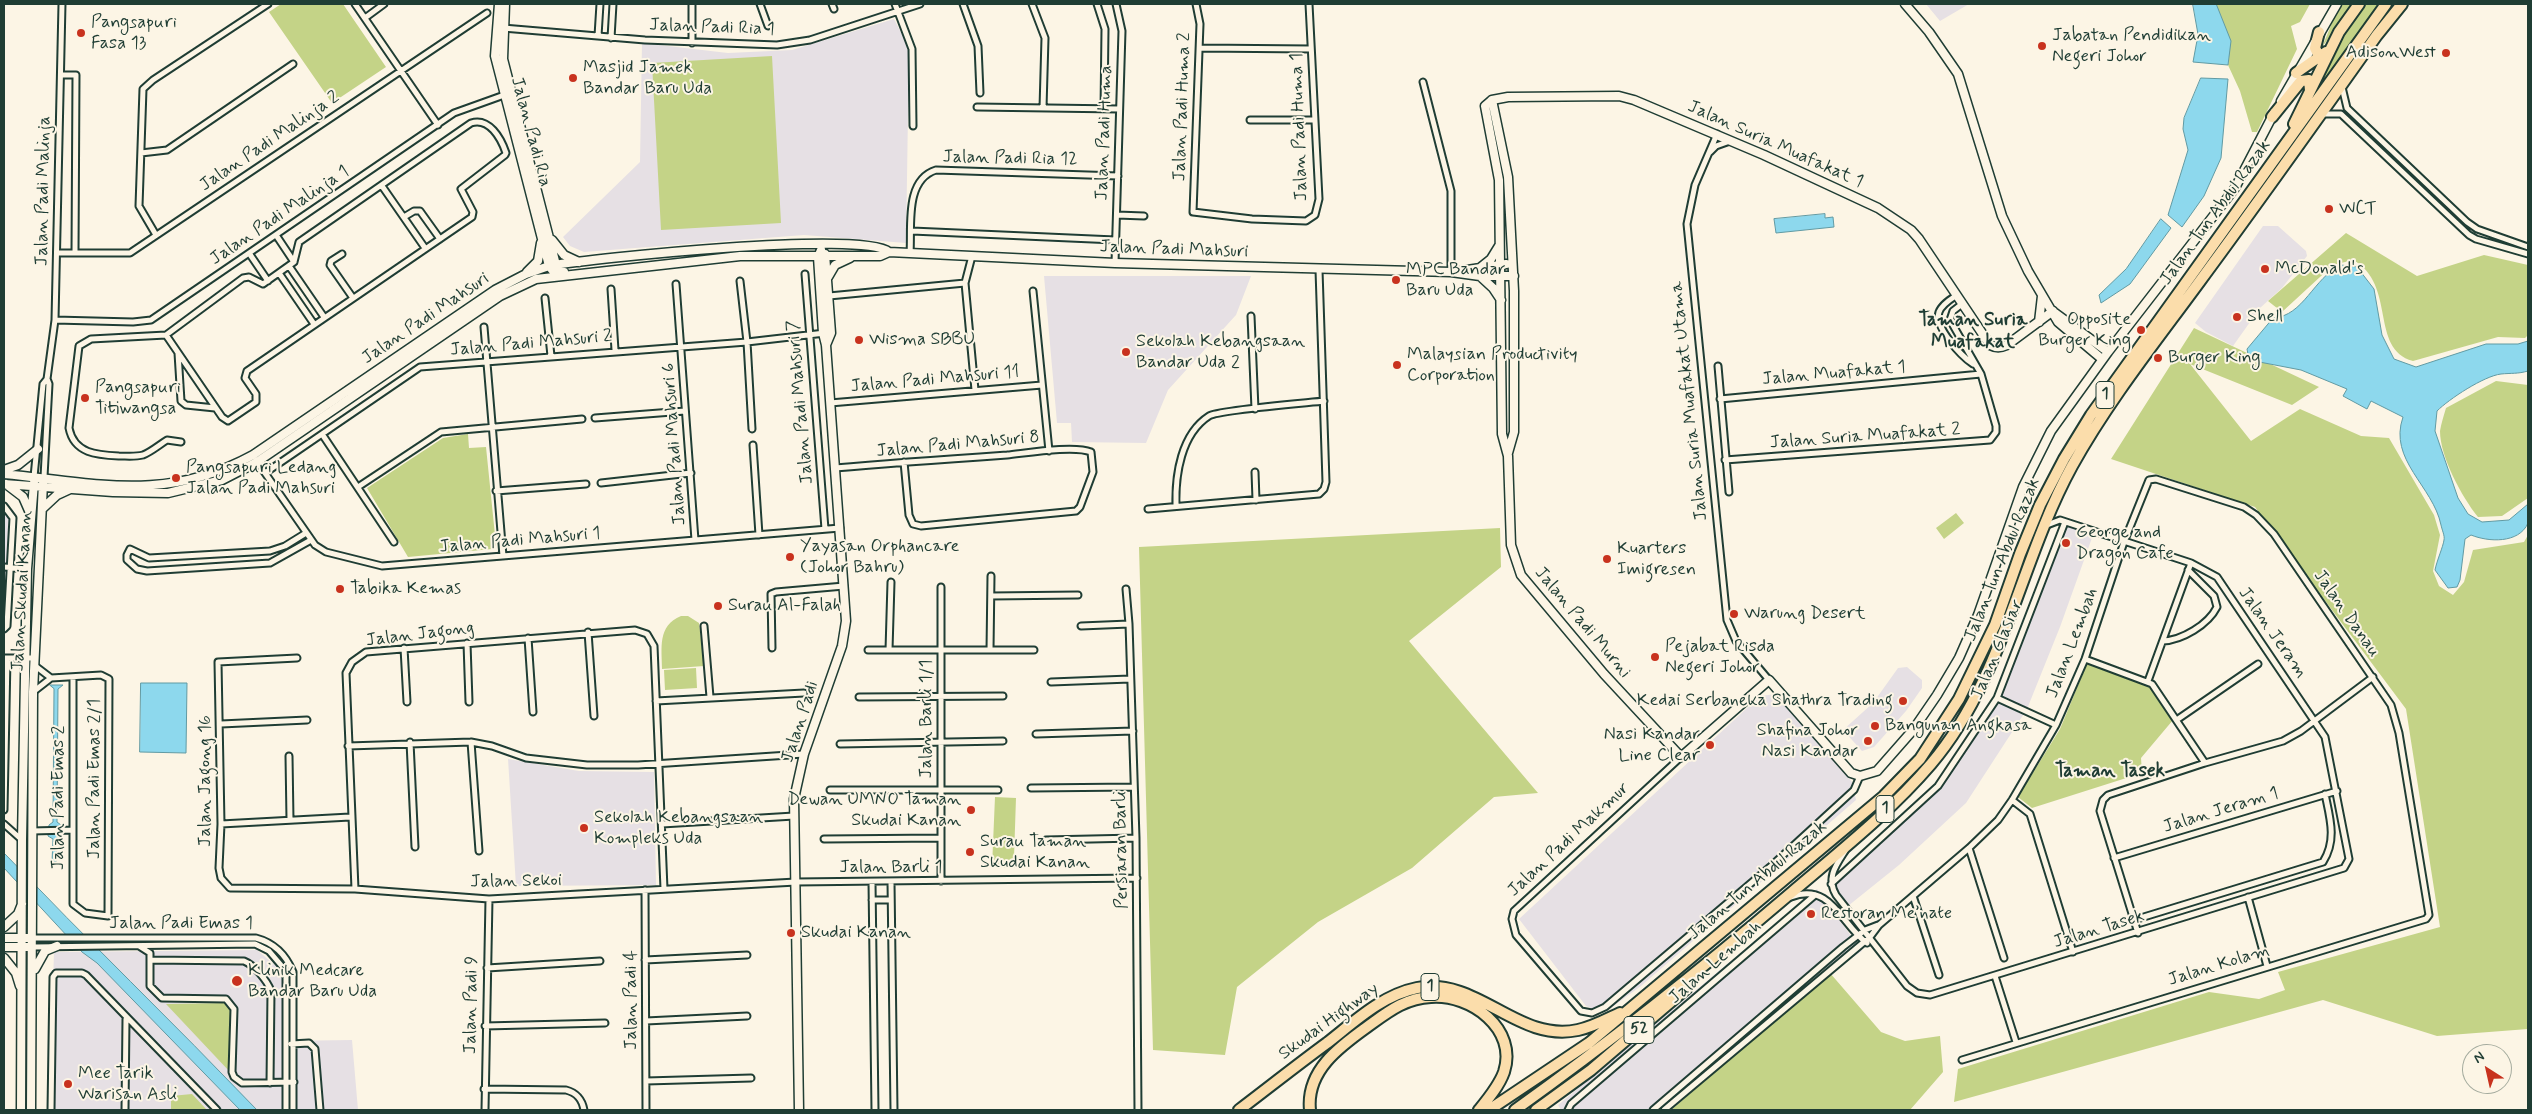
<!DOCTYPE html>
<html>
<head>
<meta charset="utf-8">
<style>
	body { margin:0 }
	#map { position:relative; width:2532px; height:1114px; overflow:hidden; background:#fcf5e5; font-family:Mynerve,sans-serif }
	canvas { display:block }
	.frame { position:absolute; inset:0; border:5px solid #1f3d34; pointer-events:none }
	.north { position:absolute; left:2462px; top:1044px; width:50px; height:50px; box-sizing:border-box; background:#fcf5e5; border:1px solid #a4ab9e; border-radius:50%; rotate:325deg; font-size:14px; font-weight:700; line-height:20px; text-align:center; color:#1f3d34 }
	.north::after { content:''; display:block; margin:auto; width:18px; height:22px; background:#c8321e; clip-path:polygon(50% 0,100% 100%,50% 72%,0 100%) }
</style>
</head>
<body>
<div id="map">
<canvas width="2532" height="1114"></canvas>
<div class="frame"></div>
<div class="north">N</div>
</div>
<script>
const c = document.querySelector('canvas').getContext('2d');
c.lineJoin = 'round';
function fill(path, color) {
  c.fillStyle = color;
  c.fill(path, 'evenodd');
}
function trace(path, color, width, dash) {
  c.strokeStyle = color;
  c.lineWidth = width;
  c.lineCap = dash ? 'butt' : 'round';
  c.setLineDash(dash || []);
  c.stroke(path);
}
function write(font, color, halo, rows, align = 'center') {
  c.font = font + ' Mynerve,sans-serif';
  c.lineWidth = 4;
  c.setLineDash([]);
  c.textBaseline = 'middle';
  c.strokeStyle = halo;
  c.fillStyle = color;
  for (const [text, x, y, turn = 0] of rows) {
    c.save();
    c.translate(x, y);
    c.rotate((+turn || 0) * Math.PI / 180);
    c.textAlign = isNaN(turn) ? turn : align;
    if (halo) c.strokeText(text, 0, 0);
    c.fillText(text, 0, 0);
    c.restore();
  }
}
const built = new Path2D(`
	M1926 4H1969L1940 21Z
	M894 19 909 48 906 243 804 235 584 252 570 246 563 237 640 162 642 43 728 53 792 50Z
	M2263 226H2278L2306 251 2307 256 2282 288 2260 308 2233 346 2206 332 2195 323Z
	M1044 276H1251L1236 315 1168 390 1146 443 1072 442 1071 423H1057Z
	M4 502 14 512 16 518 10 626 4 631Z
	M2066 525 2093 535 2060 627 2027 709 1966 803 1899 865 1848 906 1834 885 1940 787 2000 696Z
	M1907 667 1922 680V688L1906 711 1874 747 1862 751 1843 730 1873 703 1898 668Z
	M1776 694 1852 782 1856 800 1641 986 1604 1013 1586 1006 1519 919 1760 696Z
	M508 759 579 771 654 772 656 885 516 886Z
	M1817 889 1862 951 1830 973 1671 1110H1561L1558 1105Z
	M257 950 282 971V1041L352 1040 358 1110H49L54 952Z`);
const green = new Path2D(`
	M281 4H343L386 67 332 103 269 12Z
	M2216 4H2310L2300 22 2291 26 2297 49 2257 132H2252L2240 91 2228 65 2230 41Z
	M2340 4H2355L2322 47Z
	M2362 4H2381L2305 107 2335 47Z
	M772 56 781 223 661 230 652 63Z
	M2346 233 2417 276 2484 255 2528 265V335L2525 338 2498 337 2413 361C2369 349 2397 284 2353 260L2333 265 2282 312 2268 301Z
	M2194 328 2319 387 2292 405 2190 364 2251 441 2300 409 2361 436 2389 438 2434 515 2440 535 2433 571 2439 586 2453 595 2464 582 2473 550 2524 542 2528 535V1029L2437 1036 2323 1000 1954 1102 1958 1069 2209 992 2259 999 2285 990 2278 972 2440 927 2406 709 2255 507 2111 459Z
	M2496 381 2528 385V498L2502 516 2478 517C2462 497 2440 457 2440 431 2441 424 2444 415 2446 408Z
	M468 434 469 448 486 447 496 545 492 549 408 557 367 488 443 438Z
	M1956 513 1964 523 1944 539 1936 528Z
	M1500 528 1501 567 1409 641 1538 793 1494 797 1412 868 1318 922 1237 987 1225 1055 1153 1050 1139 547Z
	M681 616H688L699 623 704 666 662 669C662 648 657 626 681 616Z
	M2087 664 2149 684 2173 720 2141 758 2142 773 2032 808 2018 797 2060 729Z
	M696 668 697 688 665 690 664 670Z
	M995 797 1016 798 1014 857 1017 858 1016 868 992 867Z
	M1830 973 1881 1032 1905 1041 1940 1036 1943 1072 1910 1110H1671Z
	M224 1003 230 1008V1072L166 1004Z
	M192 1094 207 1110H171V1096Z`);
const water = new Path2D(`
	M2193 4H2216L2217 6 2231 41 2228 65 2193 62 2198 35Z
	M2201 78 2228 79 2221 158 2204 196 2182 227 2168 215 2188 150 2183 129 2184 118Z
	M1825 214V218L1833 217 1834 227 1776 233 1774 219Z
	M2161 219 2171 228 2130 284 2101 303 2099 295 2126 269Z
	M2341 265 2357 267 2374 289 2382 335 2394 359 2416 367 2486 344H2518L2528 341V371C2518 374 2511 373 2501 374 2484 376 2449 399 2437 411L2435 431 2458 498 2468 514 2482 522 2509 520 2528 504C2528 509 2530 518 2528 523 2519 544 2488 542 2471 535L2465 539 2460 580 2457 587 2448 588 2435 570C2437 560 2443 547 2444 540 2445 536 2442 530 2441 525 2433 486 2388 460 2403 417L2371 401 2367 409 2343 396 2347 389 2301 370 2249 360 2247 349 2273 318C2304 316 2313 278 2341 265Z
	M141 683H187L186 753 140 752Z
	M50 685H63L58 689 57 822 61 825V836L57 839 56 862H52L53 839 48 836 49 825 53 822 54 689Z
	M4 853C87 940 174 1023 257 1110H240L97 963 82 952 4 868Z`);
const street = new Path2D(`
	M355 4 438 125
	M760 4 768 26
	M832 4 834 9
	M895 4 912 49 913 126
	M963 4 978 46 980 93
	M1032 4 1045 38 1043 108
	M1097 4 1105 29 1104 109
	M1196 4 1200 24 1193 212 1252 219 1306 221 1315 215 1319 199 1309 4
	M365 18 384 4
	M503 28 645 40 777 45 810 40 920 4
	M598 36 600 4
	M611 38 613 4
	M692 43V4
	M1200 48 1311 49
	M61 75H76L75 253
	M1423 82 1451 191V272
	M2342 87 2347 108 2467 222 2477 229 2528 247
	M977 107 1119 109
	M2322 114H2341L2469 235 2476 239 2528 254
	M1250 120H1314
	M1717 134 1695 185 1687 224 1727 620 1736 641 1769 680
	M1710 152 1716 146 1730 141
	M141 153 167 150 293 64
	M382 186 425 248
	M1117 215 1144 216
	M404 217 414 211H420L440 239
	M912 231 1115 240
	M156 235 139 206 143 89 153 80 268 4
	M276 235 294 262
	M57 253H130L487 13
	M249 253 268 281
	M910 253C912 227 904 180 936 170L1118 176
	M342 254 331 261 330 265 353 298
	M972 256 965 283 975 390
	M1115 263 1122 31 1116 4
	M289 266 324 317
	M279 273 314 324
	M805 274 825 529
	M740 281 747 342 752 429
	M676 284 695 540
	M611 289 615 350
	M1033 291 1049 451
	M1957 295C1951 299 1942 304 1939 312 1934 327 1961 356 1973 364
	M829 296 965 283
	M545 298 551 356
	M1251 316 1255 409
	M55 320 133 322 151 320 454 113 507 94
	M484 327 503 556
	M166 335 222 417 228 421 256 402V394L245 378 247 371 472 217 473 212 461 189 505 155 506 153C501 138 489 117 471 123L299 242 294 262 263 284 249 277 243 278 166 335 91 339 79 346 69 428C74 454 98 455 119 456 127 456 135 457 143 455 151 452 159 445 167 440L181 442
	M178 353 181 401 186 405 215 408
	M1718 366 1729 492
	M1720 399 1981 374
	M830 403 1042 385
	M595 418 685 411
	M322 434 394 542
	M753 445 759 535
	M256 460 315 545 326 552 382 566 840 528
	M1725 460 1990 440 1996 432V426L1981 374 1950 320 1953 311 1962 304
	M835 468C892 463 949 459 1007 455 1027 453 1074 445 1091 452L1093 472 1080 507 1076 511 921 526 913 524 909 515 904 462
	M1255 472 1256 500
	M265 473 420 367 747 342 825 333
	M34 477 43 384 47 379
	M44 477 49 384 47 379 55 320 62 4
	M601 483 691 473
	M358 487 441 432 582 419
	M496 491 586 484
	M4 506 13 518 7 626 4 629
	M1176 506C1175 475 1181 434 1209 416 1218 410 1306 403 1324 401
	M1148 509 1319 494 1324 489 1326 482 1319 270
	M306 533 285 546 270 551 149 558 130 549 127 555V560L137 569 147 571 270 563 311 540
	M4 567 27 569
	M1126 589 1129 624 1136 838 1138 1110
	M991 596 1078 595
	M704 626 710 697
	M1081 626 1129 624
	M588 632 594 716
	M528 638 533 712
	M2163 641C2182 640 2208 625 2217 607L2214 596 2188 570
	M467 643 469 702
	M404 648 407 702
	M772 648 771 594 776 592 844 586
	M868 650H1034
	M889 650 891 582
	M990 650 991 576
	M4 658H35
	M297 658 218 662 221 824 219 868 221 878 230 888 355 889 489 899 796 882 1137 878
	M2085 659 2152 684 2205 763
	M34 665 51 678
	M2148 681 2191 563
	M1051 682 1130 679
	M33 692 51 678 101 675 109 679 108 916 85 913 73 904V677
	M859 697 1003 696
	M1997 698 2056 725
	M656 701 804 693
	M2178 719 2258 664
	M221 724 307 720
	M1036 734 1133 731
	M410 742 415 847
	M471 742 479 851
	M840 744 1003 741
	M348 746 471 742 492 746 526 758 587 765H638L804 754
	M289 756 290 820
	M1681 757 1514 911 1512 919 1516 935 1581 1011 1592 1013 1605 1007 1770 867 1854 790 1860 776
	M1031 788 1134 787
	M830 790H998
	M2012 800 2030 814 2073 952
	M4 810 7 658
	M4 824 22 840
	M221 824 350 817
	M662 824 794 816
	M32 831 71 830
	M824 839 941 838
	M1046 840 1136 838
	M1969 848 2004 958
	M1845 851C1836 865 1826 878 1836 895L1907 986 1917 993 1930 995 2344 868 2349 859 2325 737 2217 577 2191 563 2060 520 2047 525
	M2114 858 2337 791
	M941 881V587
	M872 882 875 1110
	M891 882 894 1110
	M1831 884 1938 786 1997 698 2065 522
	M355 889 346 673 352 662 366 652 635 630 647 634 654 646 664 889
	M645 890 646 1110
	M1913 896 1939 975
	M1791 897C1831 881 1842 926 1867 943
	M2248 897 2267 966
	M872 900H891
	M2134 920 2323 862C2337 840 2330 818 2325 794
	M2138 933 2100 811 2103 800 2108 795 2205 763 2283 741 2301 731 2373 677
	M34 938H256C275 943 286 955 293 972V1110
	M139 946 150 953V986L162 998 226 999 234 1009 232 1072 234 1077 242 1083 294 1082
	M34 947 255 944 269 951 286 971V1110
	M150 960 244 961C254 965 267 980 271 991L270 1083
	M645 960 747 955
	M487 968 600 961
	M1995 976 2016 1042
	M646 1021 747 1016
	M485 1026 605 1023
	M291 1044 309 1043 315 1049 320 1110
	M646 1081 751 1078
	M484 1089 566 1090C577 1093 582 1099 584 1110
	M51 1110 53 977 56 973H82L86 975 217 1110
	M125 1110 126 1019
	M485 1110 489 899
	M1568 1110 1571 1104 1815 895
	M1653 1110 1843 947 1865 930 1878 925
	M1664 1110 1870 937 1879 925 1969 848 1998 820 2012 800 2056 725 2085 659 2124 542 2149 480 2156 479 2244 507 2256 515 2274 534 2391 705 2399 733 2429 915 2426 919 1962 1060`);
const secondary = new Path2D(`
	M499 4 495 56 549 266 553 271 564 272
	M505 4 503 59 556 265
	M1905 4 1929 32 1958 74 2002 216 2028 271 2058 322 2102 359
	M1492 100 1508 177 1514 291V432L1508 453
	M2281 101 2337 4
	M552 240 564 255 579 262
	M825 254 831 333 826 345
	M1481 267 1491 259 1499 246
	M1461 271 1506 264
	M527 272 538 261 541 243
	M1480 276 1493 288 1501 300
	M828 277 835 265 850 258
	M2053 311 2007 345C2000 348 1996 348 1990 345L1919 239 1911 230 1878 208 1764 155 1634 100 1619 96 1508 97 1492 100 1485 106 1499 180 1502 434 1508 456 1511 545 1521 575 1604 674 1681 757 1769 680 1851 773 1860 776 1877 771 1913 730 1937 695 1959 658 1978 615 2023 487 2051 431 2108 352 2235 188 2274 113
	M2055 313 2108 352
	M2039 322 2042 296
	M4 470 18 465 38 449
	M4 474C97 483 165 503 253 455L495 290 526 274 549 266C595 258 863 230 889 252
	M4 484 113 492 168 493 222 480 257 462 500 296 536 279 696 261 740 256H880L889 252 1115 263 1451 272 1480 276H1514
	M6 484 23 497 30 513
	M42 509 57 495 70 489
	M4 927 18 914 22 904
	M4 938H27
	M4 947H27
	M4 958 16 973 20 986
	M35 969 45 951 57 946
	M21 1110 22 840 27 569 34 483
	M31 1110 33 692 43 483
	M799 1110 794 799 804 754 842 646 846 621 826 345 823 333 818 257 821 250`);
const highway = new Path2D(`
	M2319 32 2315 48 2318 54 2323 55
	M2296 73 2326 52
	M2272 117 2301 81 2309 80 2310 90
	M2294 124 2339 32 2359 4
	M1239 1110C1268 1088 1297 1065 1327 1043 1354 1022 1382 995 1417 988 1479 977 1517 1043 1578 1030 1593 1027 1607 1019 1620 1013
	M1310 1110C1306 1071 1339 1047 1367 1027 1388 1012 1405 998 1431 997 1471 994 1518 1029 1504 1072 1499 1086 1488 1099 1479 1110
	M1489 1110 1589 1043 1884 796 1920 759 1959 699 1995 625 2020 554 2040 505 2064 459 2091 415 2386 4
	M1515 1110C1610 1042 1702 969 1791 893 1839 852 1890 812 1931 764 2004 678 2019 563 2072 466 2108 401 2156 341 2200 281 2260 200 2318 118 2377 35L2402 4
	M1536 1110 1591 1070 1687 988`);
const markers = [
	[81,33,5,"#c8321e"],
	[2042,46,5,"#c8321e"],
	[2446,53,5,"#c8321e"],
	[573,78,5,"#c8321e"],
	[2329,209,5,"#c8321e"],
	[2265,269,5,"#c8321e"],
	[1396,280,5,"#c8321e"],
	[2237,317,5,"#c8321e"],
	[2141,330,5,"#c8321e"],
	[859,340,5,"#c8321e"],
	[1126,352,5,"#c8321e"],
	[2158,358,5,"#c8321e"],
	[1397,365,5,"#c8321e"],
	[85,398,5,"#c8321e"],
	[176,478,5,"#c8321e"],
	[2066,543,5,"#c8321e"],
	[790,557,5,"#c8321e"],
	[1607,559,5,"#c8321e"],
	[340,589,5,"#c8321e"],
	[718,606,5,"#c8321e"],
	[1734,614,5,"#c8321e"],
	[1655,657,5,"#c8321e"],
	[1903,701,5,"#c8321e"],
	[1875,726,5,"#c8321e"],
	[1868,741,5,"#c8321e"],
	[1710,745,5,"#c8321e"],
	[971,810,5,"#c8321e"],
	[584,828,5,"#c8321e"],
	[970,852,5,"#c8321e"],
	[1811,914,5,"#c8321e"],
	[791,933,5,"#c8321e"],
	[237,981,6,"#c8321e"],
	[68,1084,5,"#c8321e"]
];
const shields = [
	[2105,395,18],
	[1885,809,18],
	[1430,987,18],
	[1639,1030,30]
];
const shieldNames = [
	["1",2105,395],
	["1",1885,809],
	["1",1430,987],
	["52",1639,1030]
];
const poiNames = [
	["Pangsapuri",91,23],
	["Fasa 13",91,44],
	["Jabatan Pendidikan",2052,36],
	["Negeri Johor",2052,57],
	["AdisonWest",2436,53,"right"],
	["Masjid Jamek",583,68],
	["Bandar Baru Uda",583,89],
	["WCT",2339,209],
	["McDonald's",2275,269],
	["MPC Bandar",1406,270],
	["Baru Uda",1406,291],
	["Shell",2247,317],
	["Opposite",2131,320,"right"],
	["Burger King",2131,341,"right"],
	["Wisma SBBU",869,340],
	["Sekolah Kebangsaan",1136,342],
	["Bandar Uda 2",1136,363],
	["Malaysian Productivity",1407,355],
	["Corporation",1407,376],
	["Burger King",2168,358],
	["Pangsapuri",95,388],
	["Titiwangsa",95,409],
	["Pangsapuri Ledang",186,468],
	["Jalan Padi Mahsuri",186,489],
	["George and",2076,533],
	["Dragon Cafe",2076,554],
	["Yayasan Orphancare",800,547],
	["(Johor Bahru)",800,568],
	["Kuarters",1617,549],
	["Imigresen",1617,570],
	["Tabika Kemas",350,589],
	["Surau Al-Falah",728,606],
	["Warung Desert",1744,614],
	["Pejabat Risda",1665,647],
	["Negeri Johor",1665,668],
	["Kedai Serbaneka Shathra Trading",1893,701,"right"],
	["Bangunan Angkasa",1885,726],
	["Shafina Johor",1858,731,"right"],
	["Nasi Kandar",1858,752,"right"],
	["Nasi Kandar",1700,735,"right"],
	["Line Clear",1700,756,"right"],
	["Dewan UMNO Taman",961,800,"right"],
	["Skudai Kanan",961,821,"right"],
	["Sekolah Kebangsaan",594,818],
	["Kompleks Uda",594,839],
	["Surau Taman",980,842],
	["Skudai Kanan",980,863],
	["Restoran Me’nate",1821,914],
	["Skudai Kanan",801,933],
	["Klinik Medcare",248,971],
	["Bandar Baru Uda",248,992],
	["Mee Tarik",78,1074],
	["Warisan Asli",78,1095]
];
const streetNames = [
	["Jalan Padi Ria 1",712,28,2],
	["Jalan Padi Huma 2",1183,107,-88],
	["Jalan Padi Huma 1",1300,127,-92],
	["Jalan Padi Ria",530,132,75],
	["Jalan Padi Huma",1105,133,-88],
	["Jalan Padi Malinja 2",270,142,-34],
	["Jalan Suria Muafakat 1",1775,145,24],
	["Jalan Padi Ria 12",1010,159,1],
	["Jalan Padi Malinja",44,191,-89],
	["Jalan Tun Abdul Razak",2216,213,-54],
	["Jalan Padi Malinja 1",280,216,-34],
	["Jalan Padi Mahsuri",1174,250,2],
	["Jalan Padi Mahsuri",426,319,-34],
	["Jalan Padi Mahsuri 2",531,344,-5],
	["Jalan Muafakat 1",1834,374,-5],
	["Jalan Padi Mahsuri 11",935,380,-5],
	["Jalan Suria Muafakat Utama",1690,401,-96],
	["Jalan Padi Mahsuri 7",801,402,-95],
	["Jalan Suria Muafakat 2",1865,437,-4],
	["Jalan Padi Mahsuri 6",675,444,-94],
	["Jalan Padi Mahsuri 8",958,445,-5],
	["Jalan Padi Mahsuri 1",520,541,-5],
	["Jalan Tun Abdul Razak",2003,560,-68],
	["Jalan Skudai Kanan",23,591,-87],
	["Jalan Danau",2346,614,55],
	["Jalan Padi Murni",1582,623,50],
	["Jalan Jeram",2272,633,55],
	["Jalan Jagong",420,635,-7],
	["Jalan Lembah",2073,643,-69],
	["Jalan Glasiar",1998,650,-67],
	["Jalan Barli 1/1",927,719,-90],
	["Jalan Padi",801,722,-72],
	["Jalan Padi Emas 2/1",95,779,-90],
	["Jalan Jagong 16",206,781,-90],
	["Jalan Padi Emas 2",59,798,-90],
	["Jalan Jeram 1",2221,811,-17],
	["Jalan Padi Makmur",1569,840,-43],
	["Persiaran Barli",1122,850,-91],
	["Jalan Barli 1",891,868],
	["Jalan Tun Abdul Razak",1758,881,-40],
	["Jalan Sekoi",516,882,-1],
	["Jalan Padi Emas 1",181,924],
	["Jalan Tasek",2099,930,-17],
	["Jalan Lembah",1716,963,-41],
	["Jalan Kolam",2219,966,-17],
	["Jalan Padi 4",632,1000,-90],
	["Jalan Padi 9",472,1005,-89],
	["Skudai Highway",1329,1022,-36]
];
const neighbourhoodNames = [
	["Taman Suria",1973,321],
	["Muafakat",1973,343],
	["Taman Tasek",2110,772]
];
fill(built, '#e6e0e4');
fill(green, '#c4d387');
fill(water, '#8dd8ed');
trace(water, '#619aa3', 1);
trace(street, '#1f3d34', 9);
trace(secondary, '#1f3d34', 11);
trace(highway, '#1f3d34', 14);
trace(street, '#fcf5e5', 5);
trace(secondary, '#fcf5e5', 8);
trace(highway, '#fbddab', 10);
for (const [x, y, r, color] of markers) {
  const dot = new Path2D();
  dot.arc(x, y, r, 0, 2 * Math.PI);
  c.fillStyle = color;
  c.fill(dot);
  trace(dot, '#fcf5e5', 2);
}
for (const [x, y, w] of shields) {
  const box = new Path2D();
  box.roundRect(x - w / 2, y - 13.5, w, 27, 4);
  c.fillStyle = '#fcf5e5';
  c.fill(box);
  trace(box, '#1f3d34', 1);
}
write('bold 16px', '#1f3d34', null, shieldNames);
write('18px', '#1f3d34', '#fcf5e5', poiNames, 'left');
write('18px', '#1f3d34', '#fcf5e5', streetNames);
write('bold 19px', '#1f3d34', '#fcf5e5', neighbourhoodNames);
</script>
</body>
</html>
